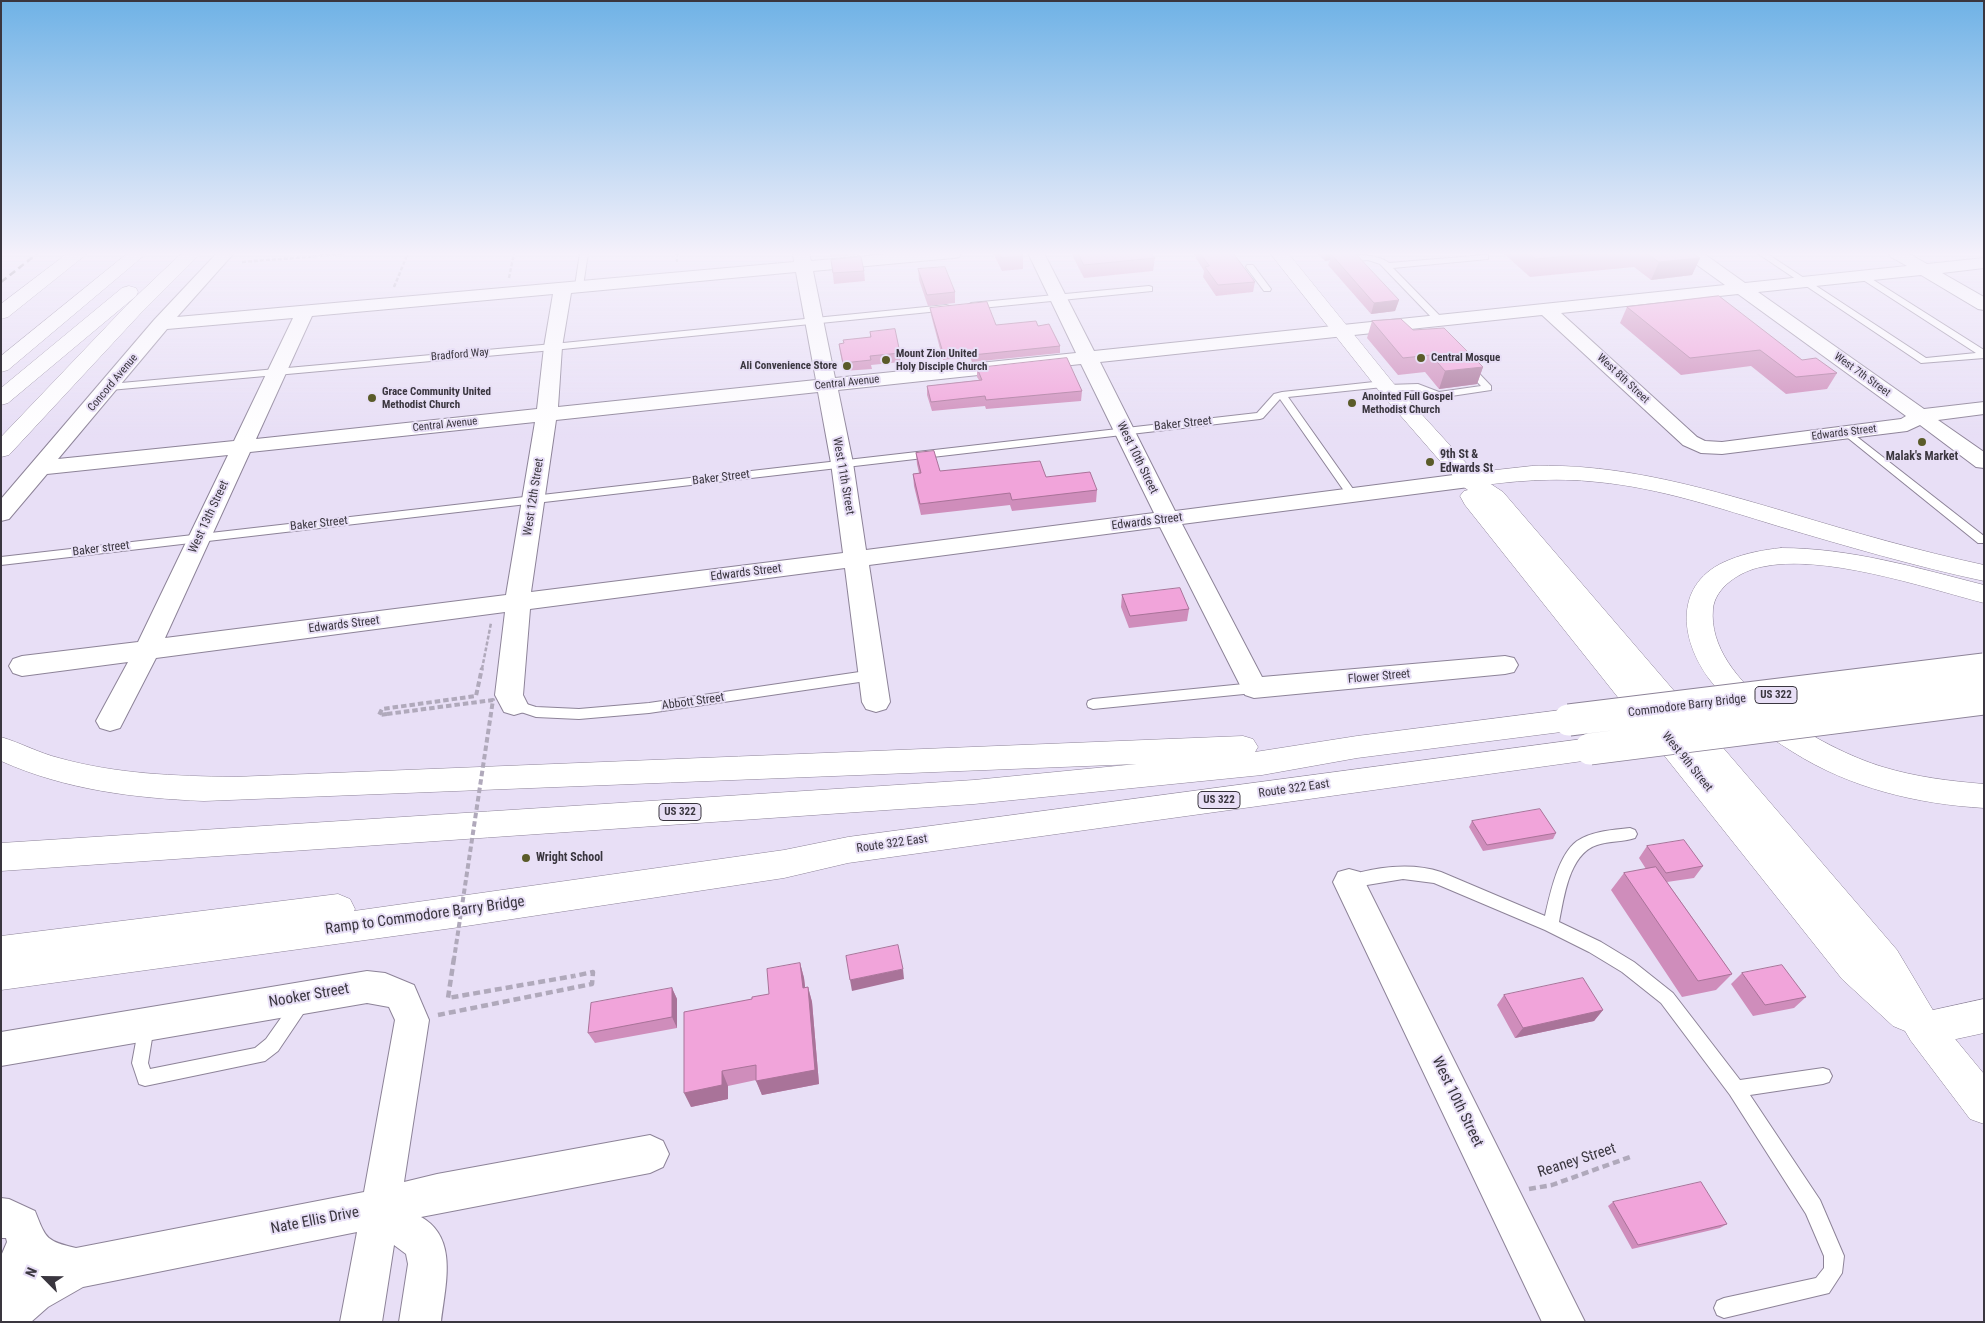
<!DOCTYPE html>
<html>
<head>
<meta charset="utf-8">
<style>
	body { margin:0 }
	#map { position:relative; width:1985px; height:1323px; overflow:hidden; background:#e8dff6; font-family:"Roboto Condensed",sans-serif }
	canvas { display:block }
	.frame { position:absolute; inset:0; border:2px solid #3a363f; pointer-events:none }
	.north { position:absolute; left:20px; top:1253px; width:50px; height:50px; -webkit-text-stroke:4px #e8dff6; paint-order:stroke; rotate:293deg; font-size:14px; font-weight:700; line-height:20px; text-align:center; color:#3a363f }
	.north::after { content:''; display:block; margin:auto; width:18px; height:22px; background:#3a363f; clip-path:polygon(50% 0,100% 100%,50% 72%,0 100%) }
</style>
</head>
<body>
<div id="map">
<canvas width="1985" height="1323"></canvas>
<div class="frame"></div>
<div class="north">N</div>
</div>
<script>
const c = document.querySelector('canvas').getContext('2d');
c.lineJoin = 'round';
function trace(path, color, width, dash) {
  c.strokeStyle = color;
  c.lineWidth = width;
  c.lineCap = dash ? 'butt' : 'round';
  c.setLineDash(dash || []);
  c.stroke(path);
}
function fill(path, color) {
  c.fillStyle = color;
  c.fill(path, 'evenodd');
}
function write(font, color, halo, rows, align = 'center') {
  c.font = font + ' "Roboto Condensed",sans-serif';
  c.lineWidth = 4;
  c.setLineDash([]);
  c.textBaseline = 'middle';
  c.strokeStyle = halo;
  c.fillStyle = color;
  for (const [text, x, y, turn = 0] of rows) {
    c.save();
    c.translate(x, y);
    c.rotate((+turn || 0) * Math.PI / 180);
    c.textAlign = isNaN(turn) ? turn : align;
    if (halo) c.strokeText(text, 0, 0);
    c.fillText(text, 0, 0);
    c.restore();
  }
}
const pathFar2 = new Path2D(`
	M677 253V262
	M242 262 344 254
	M509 278 514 253
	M394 287 408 253
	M482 669 491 623`);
const pathFar1 = new Path2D(`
	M387 714 379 715 382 709 476 696 482 668`);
const path = new Path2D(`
	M438 1015 592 984 593 972 574 976
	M1529 1189 1552 1185 1630 1157`);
const service = new Path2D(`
	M580 253H588L583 286 579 289 575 286Z
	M1757 253H1766L1926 358 1976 353 1857 276 1864 274 1984 350V358L1921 363Z
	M1485 255H1488V259L1393 268 1442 318 1443 320 1439 323 1436 322 1380 264 1368 260 1344 262 1340 260C1351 253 1379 254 1389 263Z
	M1247 265H1253L1271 289 1270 291H1264L1246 267Z
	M1149 286 1152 287V291L971 309 967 306 971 303Z
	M946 305 949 306V310L553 350 110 390 105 387 110 384 553 344Z
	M1468 364 1471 365 1491 386V390L1438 398 1417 390 1387 391 1384 390 1383 387 1288 397 1358 496 1353 499 1349 498 1280 399 1263 418 1260 419 1 565V557L1257 413 1274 394 1282 392 1383 381 1386 382 1387 385 1418 384 1439 392 1481 386 1463 367Z
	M1847 429 1984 536V543H1978L1843 434 1842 432Z
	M873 670 877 672 879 675 877 678 873 680 649 713 579 719 536 717 509 708 508 705 509 702 514 700 536 707 579 709 649 703Z
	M1254 683 1259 685 1260 688 1259 691 1254 693 1093 709 1088 707 1087 704 1088 701 1093 699Z
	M1630 828 1635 830 1637 834 1635 838C1623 842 1609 841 1597 845 1569 854 1564 897 1559 922L1601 942 1634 962 1673 993 1740 1080 1823 1068 1829 1070 1832 1076 1829 1082 1823 1084 1750 1095 1820 1200 1844 1256 1842 1273 1829 1293 1724 1318 1717 1315 1714 1308 1717 1301 1724 1298 1816 1278 1824 1268V1256L1806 1214 1730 1095 1661 1003 1622 972 1589 952 1545 930 1434 883 1403 879 1349 888 1344 887 1342 882 1344 877C1374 867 1411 862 1441 872L1545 916C1550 894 1558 855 1577 841 1592 831 1613 830 1630 828Z
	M301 995 307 998 309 1003 307 1008 278 1051 265 1061 145 1086 139 1084 132 1063 140 1020 146 1018 152 1020 154 1026 148 1063 150 1069 255 1048 266 1039 295 998Z`);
const minor = new Path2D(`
	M217 253H234L177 317 794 262 793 253H809L811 261 900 253H961L959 257 953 258 813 271 835 378 1076 353 1028 253H1044L1094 351 1725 285 1686 257 1684 253H1703L1745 283 1907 266 1891 257 1889 253H1908L1927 264 1984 258V268L1942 273 1984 297V310L1978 309 1921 275 1758 292 1924 409 1984 402V414L1938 420 1984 452V468L1976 467 1920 425 1907 431 1722 454 1701 453 1683 445 1542 315 1100 362 1175 511 1469 473 1477 475 1480 480 1477 485 1469 487 1182 524 1262 677 1505 656 1514 658 1518 665 1514 672 1505 674 1254 698 1245 695 1160 527 869 565 890 702 886 709 876 712 866 709 862 702 845 568 530 609 523 695 528 705 524 712 514 715 504 712 495 695 505 612 156 658 120 728 110 731 100 728 96 721 128 662 22 676 13 673 9 666 13 659 22 656 138 642 228 455 47 474 9 519 1 521V499L154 320ZM796 272 816 380 558 407 562 347 571 293ZM553 294 544 347 537 409 256 439 312 316ZM1738 294 1906 416 1901 419 1722 442 1705 441 1697 437 1561 313ZM293 318 234 441 58 459 167 329ZM1081 364 1154 513 866 550 853 463 838 390ZM818 392 831 463 843 553 531 592 556 420ZM535 422 506 595 165 638 250 452Z
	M1349 869 1360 872 1585 1322H1542L1333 882 1338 872Z
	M367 971 385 973 414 985 429 1020 404 1182 437 1174 650 1135 663 1141 669 1154 663 1167 650 1173 421 1217C459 1238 445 1286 441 1322H399L408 1264 406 1254 394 1245 382 1322H340L357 1232 83 1287 48 1307 31 1322H1V1256L7 1242 6 1238H1V1198L9 1199 35 1211C46 1239 46 1241 76 1248L364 1192 395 1020 389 1007 367 1003 1 1066V1032Z`);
const primary = new Path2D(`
	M1270 253H1288L1394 384 1477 475 1503 492 1897 950 1937 1017 1984 1074V1124L1970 1119 1911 1041 1905 1031 1893 1026 1842 979 1465 505 1460 496 1464 491 1468 490 1461 485 1380 392Z`);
const motorway = new Path2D(`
	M68 253H88L8 317 1 319V304Z
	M128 253H147L8 370 1 372V356Z
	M182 253H201L140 314 9 455 1 457V437L126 306Z
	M129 286 136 288 138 292 136 296 8 403 1 405V388L122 288Z
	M1532 466C1622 463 1708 489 1793 514 1856 533 1919 551 1984 565V581C1914 566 1846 546 1778 526 1719 508 1660 488 1598 482 1554 477 1512 481 1469 487L1461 485 1457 480 1461 475 1469 473Z
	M1781 548C1851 548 1917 568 1984 585V603C1923 587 1822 553 1761 567 1741 571 1715 587 1713 609 1706 683 1823 749 1883 767 1916 777 1949 781 1984 784V808C1917 804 1850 788 1793 752 1762 733 1732 709 1710 680 1679 639 1673 582 1729 560 1746 553 1763 550 1781 548Z
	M1569 709 1579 712 1583 720 1579 728 1569 731 1357 758 1262 775 974 804 1 871V843L974 780 1137 764 204 801C134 798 66 790 1 761V737C21 743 39 753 59 758 116 774 175 776 234 777L1243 736 1253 739 1258 747 1255 752 1357 736Z
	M1590 738 1600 741 1605 749 1600 757 1590 760 848 863 784 878 453 928 1 990V936L338 894 350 899 355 909 354 911 784 850 848 837Z
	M1984 999V1033L1924 1046 1911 1041 1906 1029 1911 1017 1924 1012Z`);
const rail = new Path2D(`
	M1 282 38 253`);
const pathBridgeFar1 = new Path2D(`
	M387 714 493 700 454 959`);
const pathBridge = new Path2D(`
	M454 958 448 998 574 976`);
const motorwayBridge = new Path2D(`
	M1569 720 1984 669
	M1590 749 1984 699`);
const wall = new Path2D(`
	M827 253H859V255L830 257V253L827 254Z
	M993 253H1021L1023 256V269L1002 271Z
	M1071 253H1151L1155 258 1153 271 1084 278Z
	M1193 253H1233L1255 282 1253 292 1216 296 1203 277 1204 271Z
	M1317 253H1346L1399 300 1395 311 1371 314 1328 265 1330 260 1325 261Z
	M1503 253H1693L1700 258 1692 275 1651 280 1634 267 1530 277Z
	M831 260 864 271 865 281 834 284Z
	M918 269 955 292V303L928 306 919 280Z
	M1627 307 1802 360 1837 373 1827 389 1786 394 1751 366 1681 375 1620 323Z
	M930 308 996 325 1038 326 1060 346V353L972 362 970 357 943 360 931 315Z
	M1372 321 1413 330 1483 367 1477 384 1439 389 1425 372 1398 375 1367 338Z
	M870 332 900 353 901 362 871 365 872 369 844 371 840 352 839 344 870 337Z
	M977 368 1082 391 1081 401 986 409 985 406 932 411 927 395V386L979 380 977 377Z
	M916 453 940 471 1046 477 1097 490 1096 502 1012 511 1010 505 921 515 914 486 913 474 919 473 917 464Z
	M1122 595 1189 609 1187 621 1129 628 1121 607Z
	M1472 821 1556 833 1553 839 1483 851 1469 827Z
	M1647 846 1703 866 1694 878 1667 882 1732 974 1716 990 1682 997 1611 890 1624 873 1646 869 1639 858Z
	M800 963 804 978 805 987H808L812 1002 819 1084 762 1095 756 1080 728 1086V1099L691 1107 752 999 769 994Z
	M1742 973 1806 997 1794 1008 1753 1016 1731 984Z
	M672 988 677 999V1028L595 1043 588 1033Z
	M1504 995 1603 1010 1594 1021 1515 1038 1497 1005Z
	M1613 1202 1727 1224 1720 1228 1632 1249 1608 1206Z`);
const shadedWall = new Path2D(`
	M1326 253H1346L1345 256 1331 254 1330 260 1325 261Z
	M1700 258 1692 275 1651 280 1659 262Z
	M1399 300 1395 311 1371 314 1374 303Z
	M1483 367 1477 384 1439 389 1445 371Z
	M800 963 804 978 807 1003 803 988Z
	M903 969 904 979 852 991 850 980Z
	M808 987 812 1002 819 1084 762 1095 756 1081Z
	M672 988 677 999V1028L672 1017Z
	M1603 1010 1594 1021 1515 1038 1523 1028Z
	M722 1071 728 1086V1099L691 1107 684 1093Z`);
const building = new Path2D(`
	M1000 253H1021L1023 256 1002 258Z
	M1078 253H1151L1155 258 1084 265Z
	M1200 253H1233L1255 282 1218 285 1205 267 1209 266Z
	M1355 253 1399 300 1374 303 1331 254Z
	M1529 253H1603L1536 259Z
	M1647 253H1693L1700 258 1659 262Z
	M861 257 864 271 833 273 831 260Z
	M945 267 955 292 927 295 918 269Z
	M1719 296 1802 360 1816 358 1837 373 1796 377 1760 350 1690 358 1627 307Z
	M987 302 996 325 1036 321 1038 326 1049 324 1060 346 972 355 970 350 943 353 930 308Z
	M1401 319 1413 330 1444 328 1483 367 1445 371 1431 355 1403 358 1372 321Z
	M895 329 900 353 870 356 871 360 843 363 839 344 844 343 843 340 871 337 870 332Z
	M1067 358 1082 391 986 400 985 396 931 402 927 386 982 380 977 368Z
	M934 451 940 471 1040 461 1046 477 1090 472 1097 490 1012 500 1010 493 920 504 913 474 921 473 916 453Z
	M1180 588 1189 609 1130 616 1122 595Z
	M1540 809 1556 833 1487 845 1472 821Z
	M1684 840 1703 866 1666 873 1647 846Z
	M1656 867 1732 974 1698 981 1624 873Z
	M898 945 903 969 850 980 846 956Z
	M800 963 803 988 808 987 815 1070 756 1081V1065L722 1071V1085L684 1093V1012L752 999V997L769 994 767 969Z
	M1782 965 1806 997 1765 1005 1742 973Z
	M1583 978 1603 1010 1523 1028 1504 995Z
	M672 988V1017L588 1033 591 1003Z
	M1701 1182 1727 1224 1638 1245 1613 1202Z`);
const markers = [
	[1421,358,5,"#5a5b29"],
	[886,360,5,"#5a5b29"],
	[847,366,5,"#5a5b29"],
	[372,398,5,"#5a5b29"],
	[1352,403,5,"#5a5b29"],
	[1922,442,5,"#5a5b29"],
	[1430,462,5,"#5a5b29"],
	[526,858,5,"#5a5b29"]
];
const farPoinames = [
	["Mount Zion United",896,354],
	["Holy Disciple Church",896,367],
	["Central Mosque",1431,358],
	["Ali Convenience Store",837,366,"right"],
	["Grace Community United",382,392],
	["Methodist Church",382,405],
	["Anointed Full Gospel",1362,397],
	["Methodist Church",1362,410]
];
const farStreetnames = [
	["Bradford Way",460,355,-5],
	["West 7th Street",1862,375,36],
	["West 8th Street",1623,379,43],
	["Concord Avenue",113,383,-50],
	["Central Avenue",847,383,-6],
	["Central Avenue",445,425,-6],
	["Edwards Street",1844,433,-7]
];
const shields = [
	[1776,695,42],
	[1219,800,42],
	[680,812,42]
];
const shieldNames = [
	["US 322",1776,695],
	["US 322",1219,800],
	["US 322",680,812]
];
const streetNames = [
	["Baker Street",1183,424,-6],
	["West 10th Street",1137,458,64],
	["West 11th Street",843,476,80],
	["Baker Street",721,478,-7],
	["West 12th Street",534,497,-81],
	["West 13th Street",209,517,-65],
	["Edwards Street",1147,522,-7],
	["Baker Street",319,524,-6],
	["Baker street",101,549,-7],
	["Edwards Street",746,573,-7],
	["Edwards Street",344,625,-7],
	["Flower Street",1379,677,-5],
	["Abbott Street",693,702,-8],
	["Commodore Barry Bridge",1687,706,-7],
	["West 9th Street",1687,762,51],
	["Route 322 East",1294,789,-8],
	["Route 322 East",892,844,-8]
];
const poiNames = [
	["9th St &",1440,455],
	["Edwards St",1440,469],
	["Malak's Market",1922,457,"center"],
	["Wright School",536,858]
];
const nearStreetnames = [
	["Ramp to Commodore Barry Bridge",425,916,-8],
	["Nooker Street",309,996,-10],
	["West 10th Street",1457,1102,64],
	["Reaney Street",1577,1161,-18],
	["Nate Ellis Drive",315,1221,-11]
];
trace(service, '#8d8398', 2);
trace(minor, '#8d8398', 2);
trace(primary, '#8d8398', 1);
trace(motorway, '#8d8398', 1);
trace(pathFar2, '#b0a9bb', 2.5, [4, 2]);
trace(pathFar1, '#b0a9bb', 4, [5.5, 3]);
trace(path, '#b0a9bb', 4.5, [7, 4]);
fill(service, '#fff');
fill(minor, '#fff');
fill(primary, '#fff');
fill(motorway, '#fff');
trace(rail, '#615c68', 2.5, [7, 4]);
trace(motorwayBridge, '#8d8398', 33, []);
trace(pathBridgeFar1, '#b0a9bb', 4, [5.5, 3]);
trace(pathBridge, '#b0a9bb', 4.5, [7, 4]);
trace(motorwayBridge, '#fff', 31);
fill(wall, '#cf8dbb');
fill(shadedWall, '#a97399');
fill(building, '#f1a4da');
trace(building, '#a97399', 1);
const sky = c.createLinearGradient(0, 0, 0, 438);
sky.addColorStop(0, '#6fb2e6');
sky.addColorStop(0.58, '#f5f1fb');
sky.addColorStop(1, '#f5f1fb00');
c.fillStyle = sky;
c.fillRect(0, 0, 1985, 438);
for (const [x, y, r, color] of markers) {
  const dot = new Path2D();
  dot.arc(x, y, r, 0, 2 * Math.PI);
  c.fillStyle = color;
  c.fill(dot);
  trace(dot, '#e8dff6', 2);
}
write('bold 11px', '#3a363f', '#e8dff6', farPoinames, 'left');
write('11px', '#3a363f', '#e8dff6', farStreetnames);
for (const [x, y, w] of shields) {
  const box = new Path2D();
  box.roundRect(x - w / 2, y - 8.5, w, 17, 4);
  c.fillStyle = '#e8dff6';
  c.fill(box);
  trace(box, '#3a363f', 1);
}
write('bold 11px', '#3a363f', null, shieldNames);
write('12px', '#3a363f', '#e8dff6', streetNames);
write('bold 12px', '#3a363f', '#e8dff6', poiNames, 'left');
write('15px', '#3a363f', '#e8dff6', nearStreetnames);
</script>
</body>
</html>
